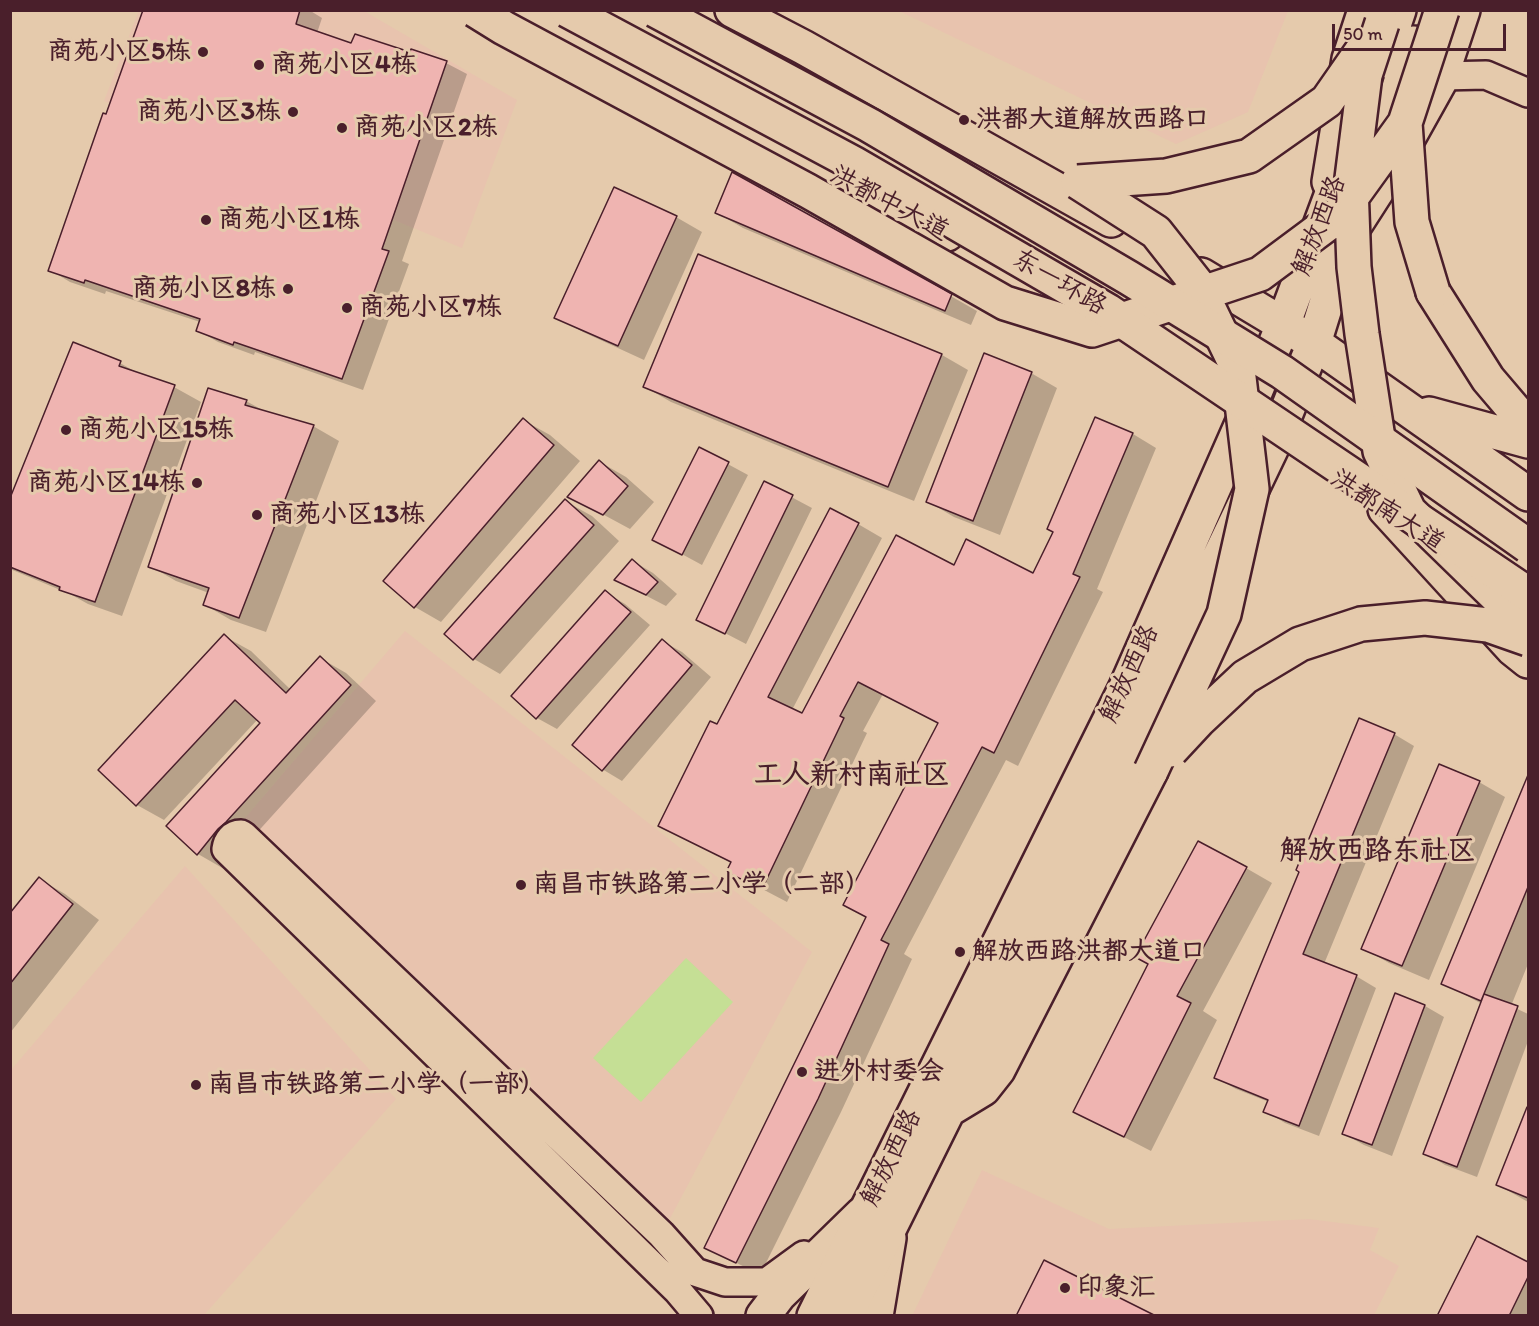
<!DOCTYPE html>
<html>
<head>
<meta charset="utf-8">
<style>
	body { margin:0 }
	#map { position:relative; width:1539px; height:1326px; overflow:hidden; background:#e5caac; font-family:Itim,sans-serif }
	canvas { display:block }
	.frame { position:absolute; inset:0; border:12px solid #4a1f2b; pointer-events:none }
	.scale { position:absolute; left:1332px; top:24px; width:174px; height:27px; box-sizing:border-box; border:3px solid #4a1f2b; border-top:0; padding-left:8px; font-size:18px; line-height:21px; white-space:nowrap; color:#4a1f2b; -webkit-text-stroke:4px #e5caac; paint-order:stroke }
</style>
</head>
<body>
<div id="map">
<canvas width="1539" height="1326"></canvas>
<div class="frame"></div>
<div class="scale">50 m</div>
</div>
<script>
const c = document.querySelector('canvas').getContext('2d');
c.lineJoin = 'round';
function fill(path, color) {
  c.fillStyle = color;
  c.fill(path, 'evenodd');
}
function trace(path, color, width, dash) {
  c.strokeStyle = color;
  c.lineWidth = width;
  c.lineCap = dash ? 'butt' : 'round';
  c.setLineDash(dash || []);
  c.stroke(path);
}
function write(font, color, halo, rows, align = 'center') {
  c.font = font + ' Itim,"LXGW WenKai TC",sans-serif';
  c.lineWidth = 6;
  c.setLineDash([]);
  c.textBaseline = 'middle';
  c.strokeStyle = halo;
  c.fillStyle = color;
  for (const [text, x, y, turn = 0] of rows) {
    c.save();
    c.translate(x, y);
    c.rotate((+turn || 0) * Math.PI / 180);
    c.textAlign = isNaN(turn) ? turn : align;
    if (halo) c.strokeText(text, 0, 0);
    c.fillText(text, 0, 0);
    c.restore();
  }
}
const built = new Path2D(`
	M139 10 364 11 517 100 462 248 104 101Z
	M899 11H1288L1248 112 1176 144Z
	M405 631 812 952 667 1224 245 818Z
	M185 866 396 1099 204 1315H11V1070Z
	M982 1170 1109 1229 1309 1219 1379 1228 1370 1250 1399 1266 1374 1315 912 1316Z`);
const green = new Path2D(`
	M686 958 733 1002 641 1102 593 1058Z`);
const shadow = new Path2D(`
	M145 10H309L322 18 317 33 352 45 411 54 446 63 467 74 402 261 409 264 363 390 255 352 254 355 218 342 197 330 200 322 106 291 105 294 70 282 50 270Z
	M798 209 977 311 971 325 743 228 717 213Z
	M676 217 702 232 644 360 583 332 556 317Z
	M699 256 942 355 968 370 914 501 671 402 645 387Z
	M74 344 120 363 145 377 174 387 201 402 122 616 88 604 70 594 10 569V502Z
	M1031 373 1057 388 1000 535 954 517 927 501Z
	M246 401 268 413 313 426 339 441 266 632 231 620 205 605 209 593 176 581 150 566Z
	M1096 418 1133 434 1156 448 1097 589 1103 592 1018 766 1006 760 904 954 912 959 841 1112 760 1275 706 1247 867 917 940 723 883 694 863 731 867 733 787 902 728 871 732 863 660 826 717 727 858 524 882 538 792 710 803 715 954 567 1034 575 1055 532Z
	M523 420 550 435 580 461 441 622 415 607 385 581Z
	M700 449 748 475 702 565 654 539Z
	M600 462 626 477 654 502 630 529 569 496Z
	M765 483 812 508 746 644 698 619Z
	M565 501 592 516 619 541 500 674 474 659 446 634Z
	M633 561 653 573 677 594 666 606 616 580Z
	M605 592 625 604 650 625 557 729 537 718Z
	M224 636 251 651 291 690 320 658 346 673 376 701 253 837 245 844 224 869 198 854 262 722 258 719 164 820 137 805 100 770Z
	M662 641 682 652 711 677 622 781 602 769Z
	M1394 734 1414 746 1324 964 1356 976 1376 988 1319 1136 1285 1123 1265 1111 1269 1102 1236 1089 1216 1078Z
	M1479 782 1505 797 1429 980 1389 963 1363 948Z
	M1519 801 1528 804V964L1511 1006 1528 1014V1041L1477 1177 1445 1165 1425 1153 1482 1004 1443 983Z
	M1246 868 1272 883 1203 1011 1217 1020 1151 1151 1075 1112Z
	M39 879 65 894 99 920 10 1033V915Z
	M1425 1006 1444 1017 1392 1156 1364 1145 1344 1134Z
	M1528 1108V1202L1498 1185Z
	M1477 1238 1528 1263V1316H1439Z`);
const building = new Path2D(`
	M143 10H300L296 24 351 43 355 34 410 52 411 49 447 61 382 249 389 251 342 379 234 342 233 345 196 331 200 319 85 280 84 283 48 271 103 113 106 114Z
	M732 172 952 294 945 311 715 213Z
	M614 187 677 216 618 346 554 318Z
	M698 254 942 354 888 487 643 387Z
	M73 342 121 361 119 366 175 385 95 602 59 590 60 587 10 567V498Z
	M984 353 1032 372 973 521 926 502Z
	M208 388 247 400 245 405 314 425 239 618 203 605 209 588 148 567Z
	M1095 417 1133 433 1073 574 1080 577 994 753 982 747 881 940 889 944 818 1099 736 1263 704 1248 866 917 843 905 938 723 858 682 840 716 844 718 762 889 726 872 731 862 658 826 710 721 717 724 830 508 859 523 768 697 802 713 896 535 954 565 966 539 1033 573 1053 532 1047 529Z
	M523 418 554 445 414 608 383 581Z
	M699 447 729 462 682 555 652 540Z
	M599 460 628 486 603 515 567 497Z
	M764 481 793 495 725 634 696 620Z
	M565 499 594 525 473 660 444 634Z
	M632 559 658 582 646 595 614 580Z
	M605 590 631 612 536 719 511 696Z
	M224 634 286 693 320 656 351 685 226 822 218 829 197 855 166 826 260 723 235 700 136 806 98 770Z
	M662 639 692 665 602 771 572 745Z
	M1359 718 1395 733 1303 954 1357 975 1299 1126 1263 1112 1268 1100 1214 1078 1299 872 1296 870Z
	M1439 764 1480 781 1402 966 1361 949Z
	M1528 775V887L1481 1001 1441 984Z
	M1198 841 1247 867 1177 996 1191 1003 1124 1137 1073 1112 1148 964 1135 957Z
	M39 877 73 904 10 984V913Z
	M1395 993 1425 1005 1372 1145 1342 1134Z
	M1484 994 1518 1006 1457 1167 1423 1154Z
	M1527 1107H1528V1198L1496 1185Z
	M1477 1236 1528 1262V1277L1509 1316H1437Z
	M1044 1260 1156 1316H1016Z`);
const street = new Path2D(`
	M1441 76 1486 75 1528 93
	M699 1316 677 1290 226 849C227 841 232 834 241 834L244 836 661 1234 695 1272 725 1282H767L804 1255`);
const secondary = new Path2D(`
	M1329 182 1349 59 1365 10
	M1346 239 1391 169 1439 83 1463 10
	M763 1316 779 1295 862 1214
	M876 1316 889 1238`);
const primary = new Path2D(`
	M521 10 947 234
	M732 10 803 47 1111 220
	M1382 61 1399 10
	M1375 158 1414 43
	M1201 275 1314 343 1528 494
	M1433 292 1488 379 1528 426
	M1429 414 1528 441
	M1385 509 1513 649 1528 661
	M950 1109 983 1089 998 1070 1151 771
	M814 1316 1126 687 1244 419 1283 325 1350 145
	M846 1316 1123 758 1275 441 1314 343 1351 224`);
const primaryBridge = new Path2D(`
	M475 10 504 28 808 191 1005 303 1092 330 1260 274 1338 216 1405 123 1442 10
	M1382 23 1365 75 1351 186 1354 267 1362 334 1380 451 1409 511 1528 627
	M1405 123 1412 222 1433 292
	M1078 182 1156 232 1197 284 1238 369 1252 489 1224 614 1151 771
	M1078 182 1166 176 1249 156 1327 101 1366 45
	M1171 750 1198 721 1245 677 1300 644 1361 624 1425 618 1488 625 1528 639`);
const highwayBridge = new Path2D(`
	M567 10 853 163 1108 311 1528 594
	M655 10 869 125 1129 278 1282 372 1528 546`);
const markers = [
	[203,52,6,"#4a1f2b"],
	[259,65,6,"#4a1f2b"],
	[293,112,6,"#4a1f2b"],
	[964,120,6,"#4a1f2b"],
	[342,128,6,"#4a1f2b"],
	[206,220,6,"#4a1f2b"],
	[288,289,6,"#4a1f2b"],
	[347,308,6,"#4a1f2b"],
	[66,430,6,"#4a1f2b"],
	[197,483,6,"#4a1f2b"],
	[257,515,6,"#4a1f2b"],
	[521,885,6,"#4a1f2b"],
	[960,952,6,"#4a1f2b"],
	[802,1072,6,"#4a1f2b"],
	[196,1085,6,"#4a1f2b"],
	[1065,1288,6,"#4a1f2b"]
];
const poiNames = [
	["商苑小区5栋",191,52,"right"],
	["商苑小区4栋",271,65],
	["商苑小区3栋",281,112,"right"],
	["洪都大道解放西路口",976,120],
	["商苑小区2栋",354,128],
	["商苑小区1栋",218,220],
	["商苑小区8栋",276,289,"right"],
	["商苑小区7栋",359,308],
	["商苑小区15栋",78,430],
	["商苑小区14栋",185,483,"right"],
	["商苑小区13栋",269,515],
	["南昌市铁路第二小学（二部）",533,885],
	["解放西路洪都大道口",972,952],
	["进外村委会",814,1072],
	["南昌市铁路第二小学（一部）",208,1085],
	["印象汇",1077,1288]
];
const streetNames = [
	["洪都中大道",889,204,28],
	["解放西路",1320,226,-69],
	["东一环路",1059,283,30],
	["洪都南大道",1387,512,33],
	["解放西路",1130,674,-65],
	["解放西路",892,1158,-64]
];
const quarterNames = [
	["工人新村南社区",852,776],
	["解放西路东社区",1378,852]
];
fill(built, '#e8c3ae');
fill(green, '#c5df95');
fill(shadow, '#0003');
fill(building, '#efb4b1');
trace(building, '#4a1f2b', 1.5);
trace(street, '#4a1f2b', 32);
trace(secondary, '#4a1f2b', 38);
trace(primary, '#4a1f2b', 38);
trace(street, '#e5caac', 27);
trace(secondary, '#e5caac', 33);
trace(primary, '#e5caac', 33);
trace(primaryBridge, '#4a1f2b', 38, []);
trace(highwayBridge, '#4a1f2b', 38, []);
trace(primaryBridge, '#e5caac', 33);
trace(highwayBridge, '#e5caac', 33);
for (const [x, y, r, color] of markers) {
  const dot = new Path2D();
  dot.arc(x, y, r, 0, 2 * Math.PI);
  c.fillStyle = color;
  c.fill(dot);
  trace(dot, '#e5caac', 2);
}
write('bold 26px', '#4a1f2b', '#e5caac', poiNames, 'left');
write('26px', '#4a1f2b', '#e5caac', streetNames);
write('bold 28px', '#4a1f2b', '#e5caac', quarterNames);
</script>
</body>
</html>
